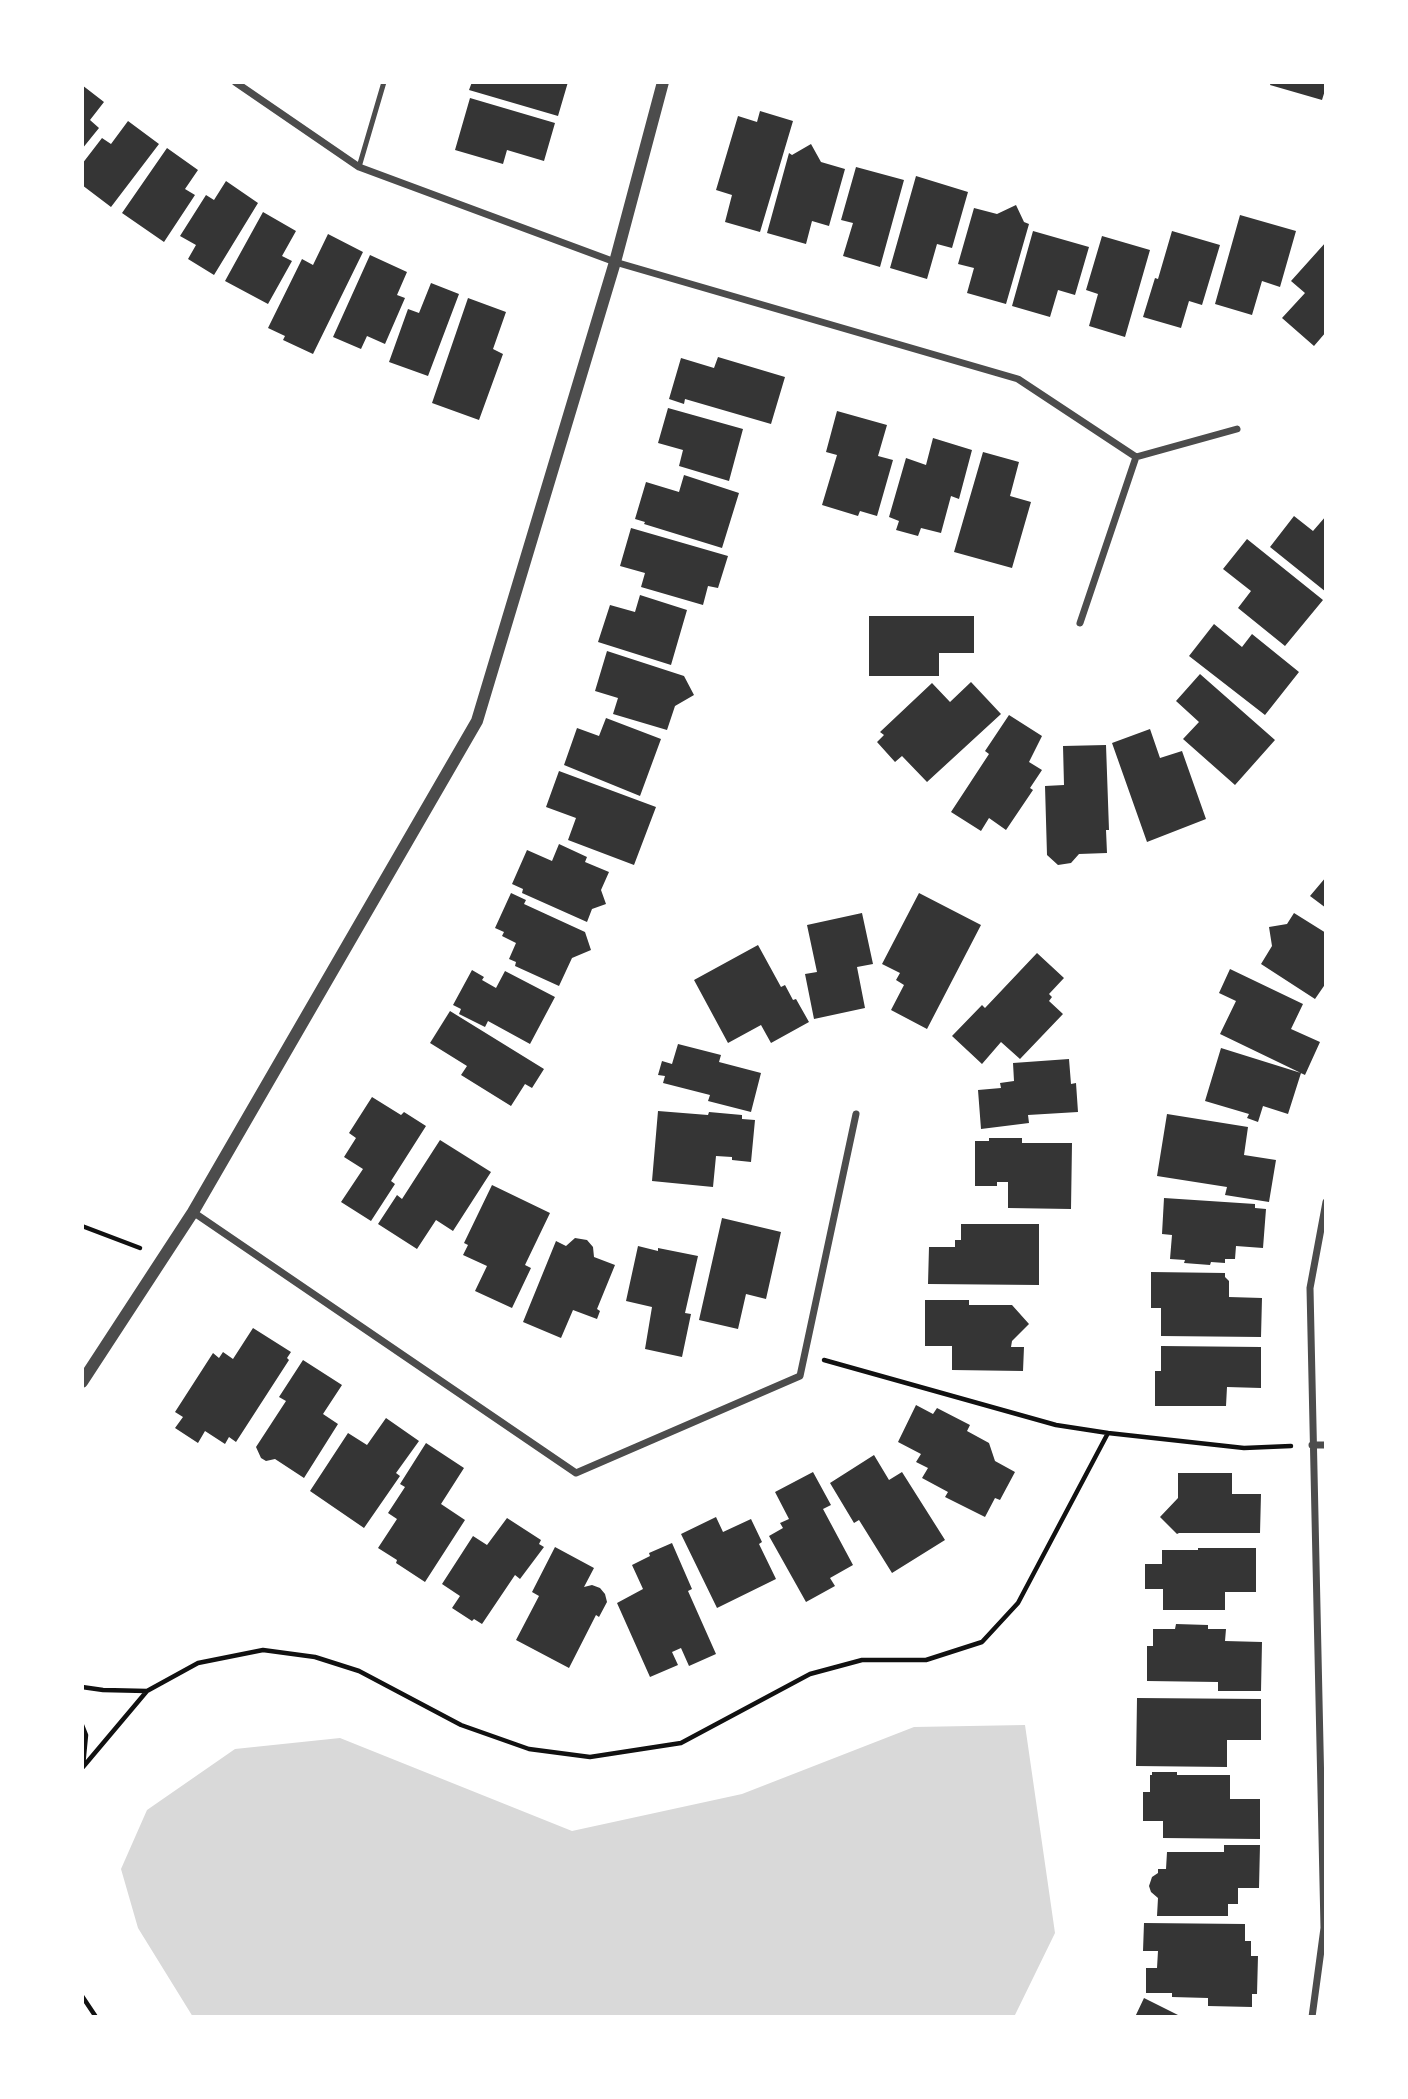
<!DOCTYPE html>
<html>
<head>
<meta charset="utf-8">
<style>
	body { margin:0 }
	#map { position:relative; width:1408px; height:2099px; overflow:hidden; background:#fff; font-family:Cabin,sans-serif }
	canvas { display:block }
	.frame { position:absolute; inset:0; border:84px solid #fff; pointer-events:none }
</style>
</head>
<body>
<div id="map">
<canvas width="1408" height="2099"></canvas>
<div class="frame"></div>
</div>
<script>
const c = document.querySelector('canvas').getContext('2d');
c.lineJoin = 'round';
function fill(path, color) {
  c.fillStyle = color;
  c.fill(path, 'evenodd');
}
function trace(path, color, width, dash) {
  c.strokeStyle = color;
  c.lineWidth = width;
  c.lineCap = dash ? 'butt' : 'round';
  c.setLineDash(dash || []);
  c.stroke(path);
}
const water = new Path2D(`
	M1025 1725 1055 1933 1014 2017H193L138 1928 121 1869 147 1810 235 1749 340 1738 572 1831 742 1794 914 1727Z`);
const building = new Path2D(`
	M472 82H568L558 116 469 90Z
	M1271 82H1326V87L1322 100 1270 85Z
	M82 85 104 102 90 120 99 128 82 149Z
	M470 98 555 123 544 161 507 150 503 164 455 150Z
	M760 111 793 121 760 232 725 222 732 195 716 190 738 116 757 122Z
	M128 121 159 144 111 207 82 185V164L102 138 111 144Z
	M811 144 821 162 845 169 829 226 812 221 806 244 767 233 789 153 792 155Z
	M167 148 198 170 185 189 195 195 164 242 122 213Z
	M856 167 904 180 880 267 843 256 853 223 841 220Z
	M916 176 968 192 952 248 937 244 927 279 890 268Z
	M226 181 258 203 214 275 188 259 196 245 180 236 206 195 214 200Z
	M1016 205 1024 222 1029 224 1006 304 967 293 974 268 958 264 974 208 997 214Z
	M263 212 296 231 282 256 292 261 268 304 225 281Z
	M1240 215 1296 231 1280 287 1262 281 1252 315 1215 304Z
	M1033 231 1089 247 1075 295 1058 290 1050 317 1012 306Z
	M1172 231 1220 245 1202 305 1189 301 1181 328 1143 317 1155 278 1158 279Z
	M328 234 363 252 313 354 283 340 285 336 268 328 302 259 313 265Z
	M1102 236 1150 250 1125 337 1089 326 1098 294 1086 290Z
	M1326 242V332L1314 346 1282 318 1305 293 1291 281Z
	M370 255 407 272 397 295 405 298 385 344 367 336 361 349 333 337Z
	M431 283 459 294 428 376 389 362 408 309 419 313Z
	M468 298 506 312 493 349 503 354 479 420 432 403Z
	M718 357 785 377 771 424 685 399 684 404 669 399 681 358 714 368Z
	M668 408 743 429 729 481 679 466 683 450 658 443Z
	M837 411 887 425 878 456 893 460 877 516 860 511 858 516 822 505 837 455 826 452Z
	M933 438 972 450 959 499 951 496 941 533 921 528 918 536 896 530 899 521 889 517 906 458 926 465Z
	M983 452 1019 462 1010 496 1031 502 1012 568 954 552Z
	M684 475 739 493 722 548 644 524 645 522 635 519 646 482 679 492Z
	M1294 516 1313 531 1326 516V592L1270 547Z
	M631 528 728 556 718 588 708 586 703 605 641 587 645 573 620 566Z
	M1247 539 1323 600 1285 646 1238 608 1251 591 1223 569Z
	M640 595 687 610 671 665 598 642 610 605 635 612Z
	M869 616H974V653H939V676H869Z
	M1214 624 1242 647 1252 634 1299 672 1265 715 1189 656Z
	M607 651 684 676 694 695 675 706 667 730 613 714 618 698 595 691Z
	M1200 674 1275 740 1235 785 1183 739 1199 722 1176 701Z
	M971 682 1001 714 927 782 902 756 895 762 877 742 884 735 880 732 932 683 950 702Z
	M1009 715 1042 736 1029 762 1042 770 1030 788 1033 790 1006 830 989 818 981 831 951 812 989 754 985 751Z
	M606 718 661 739 640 796 564 765 577 728 599 736Z
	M1150 729 1160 758 1182 751 1206 819 1147 842 1112 743Z
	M1106 745 1109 830H1106L1107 853 1079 854 1071 863 1058 865 1047 855 1045 786 1064 785 1063 746Z
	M559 771 656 807 634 865 568 840 576 818 546 807Z
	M559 844 587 857 585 862 609 872 601 890 606 904 592 909 587 922 522 893 523 889 512 884 527 850 552 861Z
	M1326 877V908L1310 896Z
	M511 893 526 900 524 904 585 932 591 950 572 958 559 986 515 966 516 962 509 959 516 943 502 936 504 932 495 928Z
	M919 893 981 925 927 1029 891 1010 904 985 896 980 900 973 882 964Z
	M862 913 873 964 857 967 865 1008 814 1019 805 974 817 972 807 925Z
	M1294 913 1326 933V983L1315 999 1261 964 1272 946 1269 927 1287 924Z
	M758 945 781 987 785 985 793 1000 796 999 809 1022 771 1043 761 1025 728 1043 694 980Z
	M1037 953 1064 978 1049 994 1052 997 1049 1001 1063 1014 1020 1059 1001 1042 982 1064 952 1036 982 1005 985 1008Z
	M1230 969 1303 1004 1291 1029 1320 1042 1305 1075 1220 1034 1236 1001 1219 993Z
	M472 970 484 977 482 980 496 988 505 971 555 997 530 1044 488 1021 485 1027 459 1014 461 1009 453 1005Z
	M450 1011 544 1069 532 1088 525 1084 511 1106 461 1075 467 1066 430 1043Z
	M678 1044 721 1055 719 1062 761 1073 751 1112 708 1101 710 1095 663 1083 665 1076 658 1075 662 1061 672 1064Z
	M1221 1048 1301 1073 1288 1114 1263 1106 1258 1122 1247 1118 1249 1114 1205 1101Z
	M1069 1059 1071 1084 1076 1083 1078 1112 1028 1115 1029 1123 981 1129 978 1090 1001 1088 1000 1083 1014 1081 1013 1063Z
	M372 1097 401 1115 404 1112 426 1126 391 1181 395 1184 371 1221 341 1202 363 1169 344 1157 356 1138 349 1133Z
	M658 1111 708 1115 709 1112 742 1115V1119L755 1120 751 1162 732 1160V1157L716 1156 713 1187 652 1181Z
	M1167 1114 1248 1127 1244 1155 1276 1160 1269 1202 1225 1195 1227 1187 1157 1176Z
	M989 1138H1022V1143H1072L1071 1209 1008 1208V1182H997V1186H975V1141H989Z
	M440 1140 491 1172 453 1231 436 1220 417 1249 378 1224 397 1195 402 1199Z
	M492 1185 550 1213 525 1265 531 1268 512 1308 475 1291 487 1266 463 1255 468 1245 464 1243Z
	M1164 1198 1255 1204V1208L1266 1209 1263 1248 1236 1246 1235 1259H1225V1263L1211 1262 1210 1265 1184 1263 1185 1260 1170 1259 1172 1235 1162 1234Z
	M722 1218 781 1232 766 1299 746 1294 738 1329 699 1320Z
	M961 1224H1039V1285L928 1284 929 1247H955V1240H961Z
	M575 1238 587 1240 593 1247 594 1257 615 1265 597 1309 600 1311 597 1319 573 1310 561 1338 523 1322 556 1241 566 1246Z
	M638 1246 658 1251V1248L698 1256 685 1313 691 1314 682 1357 645 1349 652 1307 626 1301Z
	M1151 1272 1225 1273V1277L1229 1281V1297L1262 1298 1261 1337 1161 1336V1308H1151Z
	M925 1300H969V1305H1012L1029 1324 1012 1341 1011 1347H1024L1023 1371 952 1370V1346H925Z
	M253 1328 291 1352 287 1358 289 1360 236 1442 229 1437 225 1444 205 1431 198 1443 175 1428 183 1417 175 1412 213 1353 219 1358 223 1352 233 1359Z
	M1161 1346 1261 1347V1388L1227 1387 1226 1406H1155V1371H1161Z
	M303 1360 342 1385 323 1414 338 1424 304 1478 275 1459 266 1461 261 1458 256 1447 286 1401 279 1397Z
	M916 1405 933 1414 937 1408 970 1425 967 1431 989 1443 995 1461 1015 1472 1000 1500 995 1498 985 1517 945 1497 948 1492 922 1478 928 1468 916 1462 921 1454 898 1442Z
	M386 1418 419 1441 396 1473 400 1476 364 1528 310 1491 348 1433 367 1445Z
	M426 1443 464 1468 441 1504 465 1520 425 1582 396 1563 397 1560 378 1548 397 1519 388 1513 405 1487 400 1484Z
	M874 1455 889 1480 902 1472 945 1540 892 1573 859 1520 854 1523 830 1483Z
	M813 1472 831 1505 823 1509 853 1565 830 1578 835 1586 806 1602 769 1536 783 1528 780 1523 789 1519 775 1492Z
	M1178 1473H1232V1494H1261L1260 1533H1179L1177 1534 1160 1517 1178 1498Z
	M716 1517 723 1532 751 1519 762 1542 759 1544 776 1579 717 1608 681 1534Z
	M507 1518 541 1540 539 1544 544 1547 520 1579 515 1575 482 1624 474 1619 472 1621 452 1608 460 1596 442 1584 473 1536 487 1545Z
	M672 1543 692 1589 688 1591 716 1654 689 1666 681 1648 672 1652 678 1665 650 1677 617 1603 643 1589 632 1565 650 1556 649 1553Z
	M555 1547 594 1568 584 1587 592 1585 600 1588 605 1594 607 1602 599 1617 596 1615 569 1668 516 1640 539 1596 532 1592Z
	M1198 1548H1256V1592H1225V1610H1163V1589H1145V1564H1162V1550H1198Z
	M1176 1624 1208 1625V1629H1226L1225 1641 1262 1642 1261 1691H1218V1682L1147 1681V1646H1153V1629H1175Z
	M1137 1698 1261 1699V1740H1227V1767L1136 1766Z
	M1152 1772H1177V1775H1230V1799H1260V1839L1163 1838V1821H1143V1792H1150V1775H1152Z
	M1224 1845H1260L1259 1888H1238V1904H1228V1916H1157L1158 1898 1151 1892 1149 1886 1152 1877 1158 1873V1869H1166L1167 1852H1224Z
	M1144 1923 1245 1924V1941H1251V1956H1258L1257 1994H1252V2007L1208 2006V1998L1172 1997V1993H1146V1968H1157L1158 1951H1143Z
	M1144 1998 1182 2017H1135Z`);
const path = new Path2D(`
	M82 1226 140 1248
	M824 1360 1056 1425 1108 1433
	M82 1687 103 1690 147 1691 198 1663 263 1650 315 1657 359 1671 461 1725 529 1749 590 1757 681 1743 810 1674 862 1660H926L982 1642 1018 1603 1108 1433 1244 1448 1291 1446
	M82 1725 86 1735 83 1766
	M83 1767 147 1691
	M82 1996 96 2017`);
const service = new Path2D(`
	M359 167 384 82`);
const minor = new Path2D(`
	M235 82 359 167 615 262 1018 379 1136 457
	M1080 623 1136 457 1237 429
	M193 1212 576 1473 800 1376 856 1114
	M1312 1445H1326
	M1312 2017 1324 1928 1310 1288 1326 1202`);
const tertiary = new Path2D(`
	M82 1382 193 1212 477 721 615 262 663 82`);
fill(water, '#d9d9d9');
fill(building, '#353535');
trace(path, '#111', 4.5);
trace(service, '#4c4c4c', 5);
trace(minor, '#4c4c4c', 7);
trace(tertiary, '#4c4c4c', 12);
</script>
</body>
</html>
